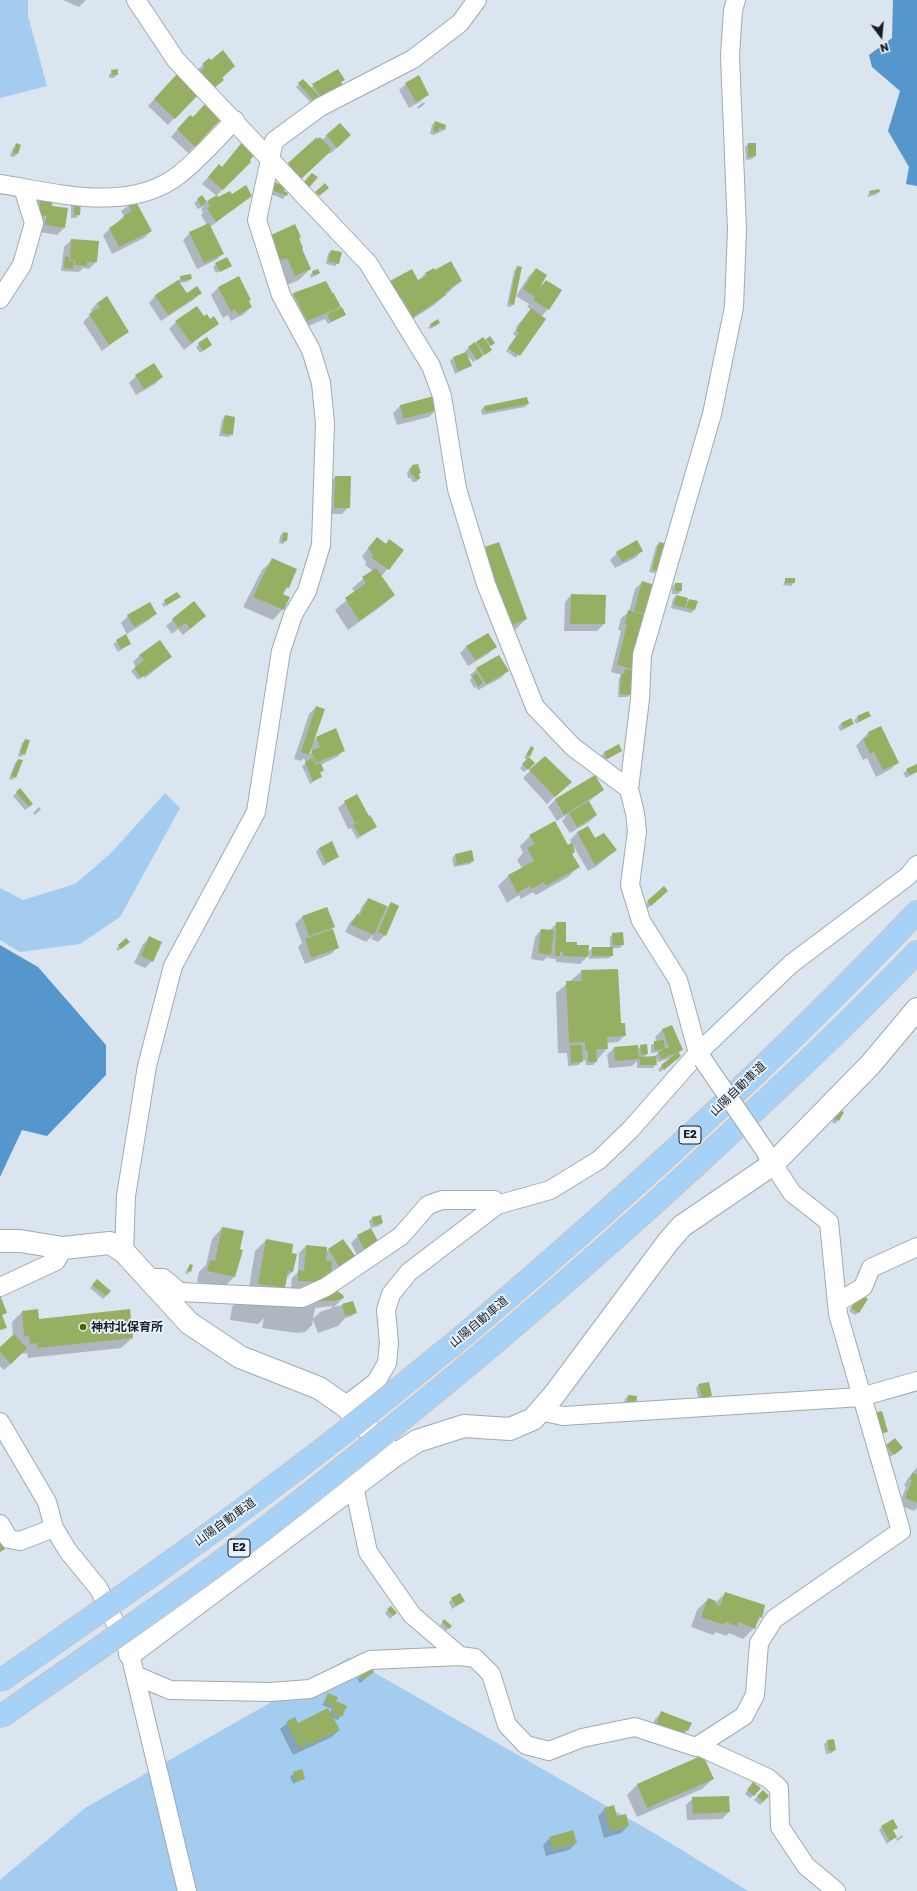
<!DOCTYPE html>
<html>
<head>
<meta charset="utf-8">
<style>
	body { margin:0 }
	#map { position:relative; width:917px; height:1891px; overflow:hidden; background:#dae5ef; font-family:"Golos Text",sans-serif }
	canvas { display:block }
	.north { position:absolute; left:861px; top:16px; width:40px; height:40px; -webkit-text-stroke:3px #e7f2fd; paint-order:stroke; rotate:164deg; font-size:11px; font-weight:700; line-height:16px; text-align:center; color:#1a1e22 }
	.north::after { content:''; display:block; margin:auto; width:14px; height:18px; background:#1a1e22; clip-path:polygon(50% 0,100% 100%,50% 72%,0 100%) }
</style>
</head>
<body>
<div id="map">
<canvas width="917" height="1891"></canvas>
<div class="north">N</div>
</div>
<script>
const c = document.querySelector('canvas').getContext('2d');
c.lineJoin = 'round';
function fill(path, color) {
  c.fillStyle = color;
  c.fill(path, 'evenodd');
}
function trace(path, color, width, dash) {
  c.strokeStyle = color;
  c.lineWidth = width;
  c.lineCap = dash ? 'butt' : 'round';
  c.setLineDash(dash || []);
  c.stroke(path);
}
function write(font, color, halo, rows, align = 'center') {
  c.font = font + ' "Golos Text","Noto Sans JP",sans-serif';
  c.lineWidth = 3.5;
  c.setLineDash([]);
  c.textBaseline = 'middle';
  c.strokeStyle = halo;
  c.fillStyle = color;
  for (const [text, x, y, turn = 0] of rows) {
    c.save();
    c.translate(x, y);
    c.rotate((+turn || 0) * Math.PI / 180);
    c.textAlign = isNaN(turn) ? turn : align;
    if (halo) c.strokeText(text, 0, 0);
    c.fillText(text, 0, 0);
    c.restore();
  }
}
const green = new Path2D(`
	M0 0H28V16L47 86 0 98Z
	M165 793 180 808 120 917 80 944 20 952 0 940V888L23 900 75 884 110 854Z
	M349 1658 659 1836 748 1891H0V1880L85 1808Z`);
const water = new Path2D(`
	M893 0H917V186L906 184 909 167 888 131 900 91 872 67 869 55 892 38Z
	M0 945 38 967 106 1045V1075L47 1136 22 1130 0 1177Z`);
const shadow = new Path2D(`
	M63 0H86L79 7Z
	M203 65 234 66 205 95 196 71Z
	M112 71 117 74 114 78H109V75Z
	M338 71 343 80 314 103 312 101 311 103 296 87 303 80 310 88Z
	M177 75 197 94 168 125 148 106Z
	M406 84 428 94 421 101 409 108 399 90Z
	M424 102 425 104 418 109 417 107Z
	M435 122 444 130 434 135 430 134 432 125Z
	M183 123 195 146 188 153 171 137Z
	M340 124 343 142 330 154 329 152 293 186 281 171 317 139 322 140Z
	M748 144 755 156 752 159 746 160 745 147Z
	M16 145 20 146 17 154 14 157 10 156 13 148Z
	M248 160 250 162 216 196 218 198 231 196H251L210 227 223 253 216 260 197 269 183 240 190 233 207 225 201 215 203 213 201 209 204 206 198 209 194 203 202 197 206 203 217 196 202 184 213 172 222 168Z
	M275 183 287 193 283 199 269 193Z
	M870 192H879L875 195 867 197Z
	M41 198 51 207 64 228 57 235 39 232 34 205Z
	M135 201 151 231 144 238 112 254 103 235 124 216 121 211Z
	M80 202 79 214 76 218H71V205H67V204Z
	M298 239 310 269 299 280 285 286 259 248Z
	M71 240 96 262 89 269 83 268 79 272 61 271 64 247Z
	M331 251 338 263 335 266 326 264 328 254Z
	M216 264 228 266 216 273 213 267Z
	M517 267 514 304 510 307 507 306 514 271Z
	M536 269 539 288 546 281 548 309 541 317 516 358 506 351 516 336 513 334 517 328 516 327 531 309 527 307 529 304 516 296 529 276Z
	M313 272 319 273 311 278 310 275Z
	M434 272 461 281 434 305 402 326 380 292 391 282 418 281 426 273Z
	M181 277 191 279 187 282 179 283 186 294 200 293 193 300 161 321 149 303 155 296 178 281Z
	M238 277 251 307 244 314 231 321 228 315 223 318 211 295 218 288Z
	M325 282 326 296 340 306 334 312 345 315 328 324 325 319 296 331 283 304 293 294Z
	M97 303 128 331 102 351 83 322 92 313 91 310Z
	M204 317 218 323 184 350 169 329 176 322Z
	M439 323 436 326 429 329 428 328 431 324Z
	M487 339 494 343 489 347 487 353 473 362 466 354 471 366 455 374 450 361 453 358 466 353 465 351 474 344Z
	M199 344 211 345 200 353 196 347Z
	M136 376 162 377 155 384 136 395 129 383Z
	M528 404 525 407 482 415 481 410 484 407Z
	M400 406 436 410 429 417 397 425 393 413Z
	M225 416 232 434 229 437 219 436 222 420Z
	M418 465 420 472 418 475 419 479 416 482H412L411 478H408L407 472 412 466Z
	M335 477 349 507 342 514H328L329 484Z
	M283 533 286 541 283 544 279 543 280 536Z
	M377 538 386 544 389 541 402 550 381 577 394 595 383 605 348 630 335 610 355 593 352 588 373 571 365 565 366 562 362 556Z
	M660 543 658 570 655 573 649 572 656 546Z
	M642 551 635 558 615 568 610 560 617 553Z
	M472 559 526 619 515 630 499 636Z
	M273 560 288 587 282 595 283 609 273 620 243 607 262 570Z
	M786 579 794 582 791 586 783 585Z
	M642 582 653 585 632 668 630 671V694L627 697H618L619 678 622 675 611 672 621 631 618 630 621 618 629 612 635 589Z
	M675 584 681 591 678 594H672V587Z
	M571 595 604 624 597 631H564L565 602Z
	M676 596 686 602 689 600 694 610 691 613 671 608 673 599Z
	M180 597 164 607 162 604 165 601Z
	M194 602 205 616 183 635 178 629 172 634 166 626Z
	M156 613 149 620 127 634 121 623 128 616Z
	M126 636 130 644 118 652 113 644Z
	M467 646 495 647 488 654 468 666 460 653Z
	M140 655 171 657 145 678 143 676 138 680 131 671 136 667 133 662Z
	M477 669 507 671 501 678 478 690 476 687 474 688 470 680 472 678 470 675Z
	M316 707 312 742 316 738 344 750 337 757 320 765 323 770 319 774 321 777 310 784 302 766 306 763 304 758 301 761 294 759 309 714ZM310 747 313 752 307 756Z
	M869 716 856 724 854 720 858 717Z
	M851 720 853 723 849 727 840 731 838 727 841 724Z
	M880 727 898 762 891 769 876 777 867 758 863 760 856 746 868 733Z
	M25 740 24 754 21 757 18 756 22 743Z
	M531 747 528 758 533 763 524 772 520 768 528 760 524 758Z
	M621 751 604 761 601 756 604 753Z
	M18 760 15 777 12 780 9 779 15 763Z
	M917 765V772L906 778 903 773Z
	M530 771 570 782 547 804 523 778Z
	M595 776 603 790 588 802 596 815 589 822 570 833 562 821 568 814 557 821 548 807 555 800Z
	M20 790 29 807 25 810 13 796Z
	M345 802 367 816 376 827 357 839 351 828 348 829 338 808Z
	M39 807 41 809 35 815 33 813Z
	M588 827 594 839 616 850 597 866 588 871 570 840 577 833Z
	M530 836 567 846 574 852 572 854 578 867 568 877 536 895 533 892 521 899 519 895 507 903 498 886 508 876 522 868 517 860 523 853 520 846Z
	M319 848 338 857 323 866 316 852Z
	M455 855 473 861 470 864 454 867 452 858Z
	M666 891 648 908 644 905 648 902Z
	M369 899 387 907 391 903 385 935 378 942 371 939 374 934 366 942 345 932 350 922 358 915 362 906Z
	M327 908 334 927 332 929 338 947 331 954 305 964 298 947 302 943 295 924 302 917Z
	M557 923 565 943 576 946 587 953 592 948H610V937L613 934 623 944 620 948H612V955L609 958 589 959V955L580 964 556 962V959L548 958V956L543 961 531 959 535 937 541 930H550Z
	M150 937 152 961 145 968 134 963 143 944Z
	M125 945 118 951 116 949 119 946Z
	M582 971 625 1035 618 1042 607 1043V1048L593 1065H586L585 1060H582L579 1065 568 1066 567 1053H558L556 993Z
	M672 1026 682 1049 678 1054 677 1059 660 1072 658 1069 671 1058 658 1062 656 1058V1064L653 1068H637V1061L632 1066 609 1068 607 1055 614 1048 638 1049 641 1046 647 1054 643 1058 655 1056 659 1052 651 1053V1045L657 1042 655 1037 662 1030Z
	M836 1114 838 1120 835 1124 832 1122Z
	M380 1216 382 1223 379 1226 371 1228 369 1221 372 1218Z
	M222 1228 234 1277 224 1287 197 1282 199 1272 206 1265 212 1239Z
	M358 1236 379 1245 359 1259 351 1243Z
	M266 1240 291 1254 292 1272 286 1278 284 1288 274 1298 248 1294 255 1251Z
	M306 1246 326 1252 329 1249 354 1257 333 1274 330 1269V1273L314 1289 291 1288 292 1278 298 1272 299 1253Z
	M190 1265V1271L187 1274 185 1273Z
	M97 1281 106 1296 103 1299 90 1288Z
	M343 1298 334 1307 343 1305 355 1313 352 1316 345 1318 338 1326 318 1333 313 1320 312 1325 305 1332 297 1333 262 1328 264 1318 258 1324 230 1320 232 1307 239 1300 267 1303 266 1307 272 1302ZM332 1306V1308L320 1312 313 1319 315 1308Z
	M857 1298 859 1312 855 1315 849 1311Z
	M22 1312 38 1321 132 1338 121 1348 28 1358 27 1353 21 1354 4 1370 0 1366V1348L13 1336 12 1322Z
	M699 1385 711 1395 708 1399 699 1401 696 1388Z
	M628 1396 635 1406 624 1404 625 1399Z
	M887 1446 898 1451 890 1457 884 1449Z
	M917 1467V1508L914 1511 899 1505 906 1487 904 1486 906 1481Z
	M726 1593 764 1612 754 1628 743 1639 729 1633 726 1636 716 1632 713 1635 691 1627 697 1610 708 1599 716 1602Z
	M452 1599 464 1601 452 1609 449 1602Z
	M391 1607 396 1613 390 1619 385 1613Z
	M444 1621 450 1626 446 1631 440 1625Z
	M370 1669 373 1672 360 1683 357 1679Z
	M329 1694 335 1702 346 1706 338 1720 332 1718 339 1730 332 1737 293 1755 280 1729 287 1723 297 1725 330 1713 332 1709 322 1705Z
	M662 1712 687 1731 680 1738 649 1732 655 1719Z
	M828 1741 835 1750 832 1753 826 1754 824 1744Z
	M301 1771 304 1778 293 1784 290 1776Z
	M713 1779 702 1789 637 1817 627 1795 637 1785Z
	M750 1786 754 1795 750 1798 745 1794Z
	M763 1791 768 1796 760 1805 754 1800Z
	M693 1798 729 1812 722 1819 687 1820 686 1805Z
	M605 1809 628 1826 621 1833 604 1838 598 1816Z
	M882 1827H896L892 1831 897 1839 902 1835 903 1837 897 1841 895 1837 887 1844 879 1830Z
	M550 1838 576 1843 569 1850 546 1856 543 1845Z`);
const building = new Path2D(`
	M223 50 235 66 222 78 224 80 213 89 199 72 205 67 202 64 209 58 211 60Z
	M118 69V75H112L111 70Z
	M338 69 345 80 341 82 343 87 321 97 312 84Z
	M177 74 199 94 175 119 154 99Z
	M419 75 429 95 416 102 405 83Z
	M303 79 319 96 314 101 298 83Z
	M205 104 221 119 195 147 177 129 190 115 193 117Z
	M435 121 446 125 445 130 439 128 438 132 433 131Z
	M340 123 351 135 337 148 326 135Z
	M317 137 318 139 320 137 331 149 329 151 330 152 300 180 288 163Z
	M243 141 256 153 250 160 251 162 223 190 208 177 219 164 222 167Z
	M16 143 21 145 18 154 13 153Z
	M748 143H756V156L748 157Z
	M312 173 318 177 308 189 302 184Z
	M275 182 286 187 284 191 288 193 287 196 271 190Z
	M325 183 329 188 319 196 315 192Z
	M246 185 252 196 216 222 207 208 210 206 207 201 217 195 218 197 230 191 232 194Z
	M879 189 880 192 870 194 869 191Z
	M202 195 207 202 201 206 197 199Z
	M41 197 53 198 52 206 68 208 65 228 45 225 47 216 38 215Z
	M135 200 152 231 119 247 109 228 124 218 123 216 132 211 128 204Z
	M81 201 80 215H74V202Z
	M209 223 224 254 204 263 189 232Z
	M295 224 301 237 299 238 303 248 302 249 311 269 295 276 287 258 280 261 269 236Z
	M71 239 99 241 97 262H87V266L75 265V260H70Z
	M331 250 342 252 339 264 328 261Z
	M65 256 69 257V261H74L73 269 64 268Z
	M227 257 232 266 220 272 215 263Z
	M451 261 462 281 450 288 451 289 445 293 446 295 413 317 402 298 399 300 390 281 412 269 418 280 427 276 425 273 434 268 435 270Z
	M517 266 522 267 514 305 509 303Z
	M536 268 547 275 539 289 546 280 562 290 549 310 533 300 535 297 523 289Z
	M318 269 320 273 314 276 312 271Z
	M191 274 192 279 181 281 180 276Z
	M239 276 251 300 249 301 252 307 238 315 235 309 231 312 218 287Z
	M178 280 187 293 197 286 202 293 168 315 155 295Z
	M326 281 332 292 330 294 333 292 341 307 307 321 293 293Z
	M107 296 129 332 109 345 89 314 100 307 97 303Z
	M197 306 204 316 207 314 210 319 214 316 219 324 191 343 175 321Z
	M342 307 346 315 331 322 327 314Z
	M531 308 546 319 520 356 508 348 519 333 516 330Z
	M438 319 440 323 432 327 430 324Z
	M490 336 495 343 491 346 486 339Z
	M207 337 212 345 203 351 198 343Z
	M483 337 492 350 485 355 476 342Z
	M475 342 483 356 477 360 468 347Z
	M466 352 472 366 458 371 453 357Z
	M154 363 163 377 144 389 135 375Z
	M434 396 437 410 403 419 400 405Z
	M527 397 529 404 485 412 484 406Z
	M225 415 235 417 233 435 222 433Z
	M418 464 421 473H419L420 479H415L414 475H411L410 468 412 467V465Z
	M335 476H351L350 508H334Z
	M283 532 288 533 287 541H282Z
	M377 537 386 544 389 539 404 550 389 570 371 557 373 555 368 548Z
	M637 540 643 551 622 562 616 552Z
	M499 542 527 619 510 626 482 548Z
	M659 542 667 544 659 571 652 569Z
	M272 558 297 569 289 588 286 587 283 594 290 597 284 610 253 597Z
	M376 568 395 595 359 621 345 598 366 583 362 577Z
	M785 578H795V583H785Z
	M642 581 655 585 647 614 634 611Z
	M675 583H682V591H675Z
	M177 592 181 597 167 605 164 600Z
	M571 594 606 595 605 624H570Z
	M676 595 688 598 685 608 674 605Z
	M689 599 698 601 695 610 686 608Z
	M194 601 206 616 190 629 186 623 179 628 172 619Z
	M150 602 157 614 134 627 127 615Z
	M628 610 646 615 633 669 617 665 627 624 625 623Z
	M488 633 497 647 475 660 466 646Z
	M126 634 131 644 121 649 116 640Z
	M160 640 172 657 141 678 134 668 144 660 139 655Z
	M499 655 509 671 486 684 476 668Z
	M625 669 633 670 631 695 620 694 621 674H624Z
	M477 673 483 683 478 686 472 676Z
	M316 706 325 709 309 755 301 752Z
	M868 711 871 716 859 722 857 716Z
	M851 718 854 724 843 728 841 723Z
	M881 726 899 763 883 770 874 752 870 754 863 739 869 736 868 732Z
	M336 728 345 751 316 763 311 751 320 747 316 737Z
	M25 739 30 740 25 755 20 753Z
	M619 744 622 751 607 759 604 752Z
	M531 746 534 748 530 757 526 755Z
	M545 756 572 782 555 797 529 770Z
	M529 757 535 763 528 770 522 764Z
	M313 758 316 765 321 763 324 771 320 772 322 777 313 781 305 762Z
	M18 759 23 760 16 778 11 776Z
	M917 764V772L909 775 906 769Z
	M595 775 604 790 564 815 555 799Z
	M20 788 33 804 29 807 16 792Z
	M357 794 369 816 370 815 377 827 360 836 353 825 362 820 355 823 344 801Z
	M589 801 597 815 577 827 569 813Z
	M555 821 568 845 572 842 575 852 572 854 580 867 546 886 544 882 532 889 530 886 517 893 508 875 534 861 527 848 535 844 529 835Z
	M588 826 595 838 604 833 617 850 595 865 577 832Z
	M332 841 339 857 326 863 319 848Z
	M472 850 474 861 457 865 455 854Z
	M664 886 668 891 651 906 647 901Z
	M368 898 387 906 374 935 351 925 357 914 360 915Z
	M391 902 399 906 386 936 378 932Z
	M327 907 335 927 309 936 302 916Z
	M556 922H566V942H577V945H589L588 957 563 956V952H560V956H555Z
	M333 929 339 948 311 958 305 939Z
	M541 929 554 930 551 955 538 953Z
	M623 932 624 945H613L612 933Z
	M149 936 162 942 153 962 141 956Z
	M126 938 130 942 121 949 118 945Z
	M592 947H613V956H592Z
	M618 969 621 1023H625L626 1036 607 1037 608 1049H596L597 1062H588V1050H585V1042L569 1043 566 981H582L581 970Z
	M672 1025 683 1050 661 1059 658 1052 669 1047 662 1029Z
	M664 1040 665 1049 654 1050V1041Z
	M647 1044 648 1054 641 1055 640 1045Z
	M570 1045H582L583 1062 571 1063Z
	M638 1045 639 1057 656 1056 657 1065H640V1059L615 1061 614 1047Z
	M678 1052 681 1056 664 1070 661 1065Z
	M839 1110 844 1112 839 1121 834 1118Z
	M381 1215 383 1223 374 1225 372 1217Z
	M222 1227 244 1231 240 1249 243 1250 235 1277 207 1271 210 1260 215 1261Z
	M371 1228 380 1245 366 1253 357 1235Z
	M266 1239 293 1244 292 1253 297 1254 293 1272 288 1271 285 1288 258 1284Z
	M343 1239 356 1257 340 1268 328 1249Z
	M306 1245 327 1247 326 1261H332L331 1273H327V1277L323 1276 322 1282 298 1281V1270L304 1271Z
	M190 1264 193 1265 191 1272 187 1270Z
	M97 1279 111 1291 106 1296 92 1285Z
	M333 1288 343 1295 344 1298 334 1301H308Z
	M860 1294 868 1299 859 1313 851 1308Z
	M0 1295 7 1313 2 1315 7 1328 0 1330Z
	M353 1301 357 1313 345 1316 342 1304Z
	M38 1309 39 1319 130 1309 133 1338 38 1348 37 1343 30 1344 29 1336H24L22 1311Z
	M14 1334 27 1348 11 1364 0 1352V1347Z
	M709 1382 712 1396 702 1398 698 1384Z
	M628 1395 637 1396 636 1407 627 1406Z
	M882 1411 888 1432 879 1434 873 1413Z
	M895 1438 903 1448 894 1455 886 1445Z
	M912 1473 917 1475V1503L905 1498 912 1480 910 1479Z
	M0 1541 5 1549 0 1552Z
	M725 1592 765 1605 762 1618 759 1616 755 1629 739 1622 737 1626 726 1622 724 1625 701 1617 708 1598 716 1601 715 1604 720 1606Z
	M460 1593 465 1601 456 1606 451 1598Z
	M391 1606 397 1613 393 1616 387 1609Z
	M444 1619 452 1626 449 1629 442 1622Z
	M371 1667 374 1672 363 1680 360 1675Z
	M328 1693 338 1697 336 1701 347 1706 342 1717 331 1713 334 1706 324 1702Z
	M328 1708 340 1730 309 1745 298 1723Z
	M661 1711 692 1723 688 1731 685 1730 683 1736 656 1725Z
	M295 1717 308 1745 300 1749 286 1722Z
	M834 1739 836 1750 829 1751 827 1740Z
	M703 1755 714 1779 647 1808 637 1784Z
	M302 1769 305 1779 296 1782 293 1772Z
	M753 1782 761 1788 754 1796 747 1790Z
	M763 1790 769 1796 763 1802 757 1796Z
	M729 1796 730 1812 693 1814 692 1797Z
	M614 1805 617 1816 626 1814 629 1826 611 1832 604 1808Z
	M893 1819 898 1828 893 1830 897 1837 890 1841 881 1826Z
	M573 1830 577 1843 553 1850 549 1837Z`);
const street = new Path2D(`
	M136 0 176 60 368 263 431 366 442 396 457 489 486 584 535 707 573 747 629 789 635 813 637 831 630 885 641 921 678 980 698 1053 703 1060
	M0 184C57 193 130 214 180 174 200 158 217 138 235 120
	M0 299 22 265 34 223 23 188
	M629 789 640 699 642 655 712 414 734 307 737 230 730 56 733 10 736 0
	M124 1252 126 1196 147 1066 173 966 256 812 281 651 293 615 307 591 321 545 325 423 321 383 311 350 281 295 257 220 274 141 320 107 413 59 460 23 477 0
	M147 1278H163L180 1292 302 1298 326 1287 401 1236 428 1205 442 1200H494L497 1205
	M0 1287 56 1261 63 1248
	M837 1303 863 1287 871 1268 917 1247
	M345 1406 376 1382 387 1363 389 1343 386 1310 391 1294 409 1272 497 1205 550 1190 599 1160 631 1129 698 1053 791 964 908 876 917 865
	M540 1411 563 1416 861 1397 917 1381
	M0 1422 47 1502 54 1528 68 1551 99 1589 130 1654 187 1891
	M354 1486 368 1552 412 1615 460 1656
	M0 1524 9 1539 20 1541 54 1528
	M135 1675 170 1690 270 1692 310 1689 370 1660 460 1656 475 1658 491 1674 507 1725 526 1745 549 1751 582 1738 635 1727 696 1747 744 1716 755 1695 759 1643 774 1619 901 1531 838 1314 829 1222 792 1193 766 1153
	M698 1746 768 1778 779 1788 780 1827 806 1866 836 1891`);
const secondary = new Path2D(`
	M0 1241H20L63 1248 110 1243 124 1252 189 1323 240 1357 319 1388 345 1406 391 1452
	M130 1654 394 1456 417 1441 464 1426 510 1429 533 1419 554 1395 668 1242 682 1226 773 1164 870 1065 917 1009`);
const highway = new Path2D(`
	M451 1346C613 1209 771 1066 917 912
	M467 1366C565 1284 660 1200 752 1113 808 1061 864 1007 917 952`);
const streetBridge = new Path2D(`
	M703 1060 766 1152`);
const highwayBridge = new Path2D(`
	M0 1681C113 1603 225 1525 333 1441 373 1410 412 1377 451 1346
	M0 1717C80 1662 160 1607 238 1549 316 1490 392 1428 467 1366`);
const markers = [
	[83,1327,4,"#4c610a"]
];
const shields = [
	[690,1135,22],
	[239,1548,22]
];
const shieldNames = [
	["E2",690,1135],
	["E2",239,1548]
];
const streetNames = [
	["山陽自動車道",738,1089,-44],
	["山陽自動車道",479,1322,-40],
	["山陽自動車道",225,1522,-36]
];
const poiNames = [
	["神村北保育所",91,1327]
];
fill(green, '#a4ccef');
fill(water, '#5596cc');
fill(shadow, '#0003');
fill(building, '#97af63');
trace(street, '#9faab4', 20);
trace(secondary, '#9faab4', 24);
trace(highway, '#c3c4c6', 24);
trace(street, '#fff', 18);
trace(secondary, '#fff', 22);
trace(highway, '#a7d2f8', 22);
trace(streetBridge, '#9faab4', 20, []);
trace(highwayBridge, '#c3c4c6', 24, []);
trace(streetBridge, '#fff', 18);
trace(highwayBridge, '#a7d2f8', 22);
for (const [x, y, r, color] of markers) {
  const dot = new Path2D();
  dot.arc(x, y, r, 0, 2 * Math.PI);
  c.fillStyle = color;
  c.fill(dot);
  trace(dot, '#e7f2fd', 1.5);
}
for (const [x, y, w] of shields) {
  const box = new Path2D();
  box.roundRect(x - w / 2, y - 9, w, 18, 3);
  c.fillStyle = '#e7f2fd';
  c.fill(box);
  trace(box, '#1a1e22', 1);
}
write('bold 11px', '#1a1e22', null, shieldNames);
write('12px', '#1a1e22', '#e7f2fd', streetNames);
write('bold 12px', '#1a1e22', '#e7f2fd', poiNames, 'left');
</script>
</body>
</html>
